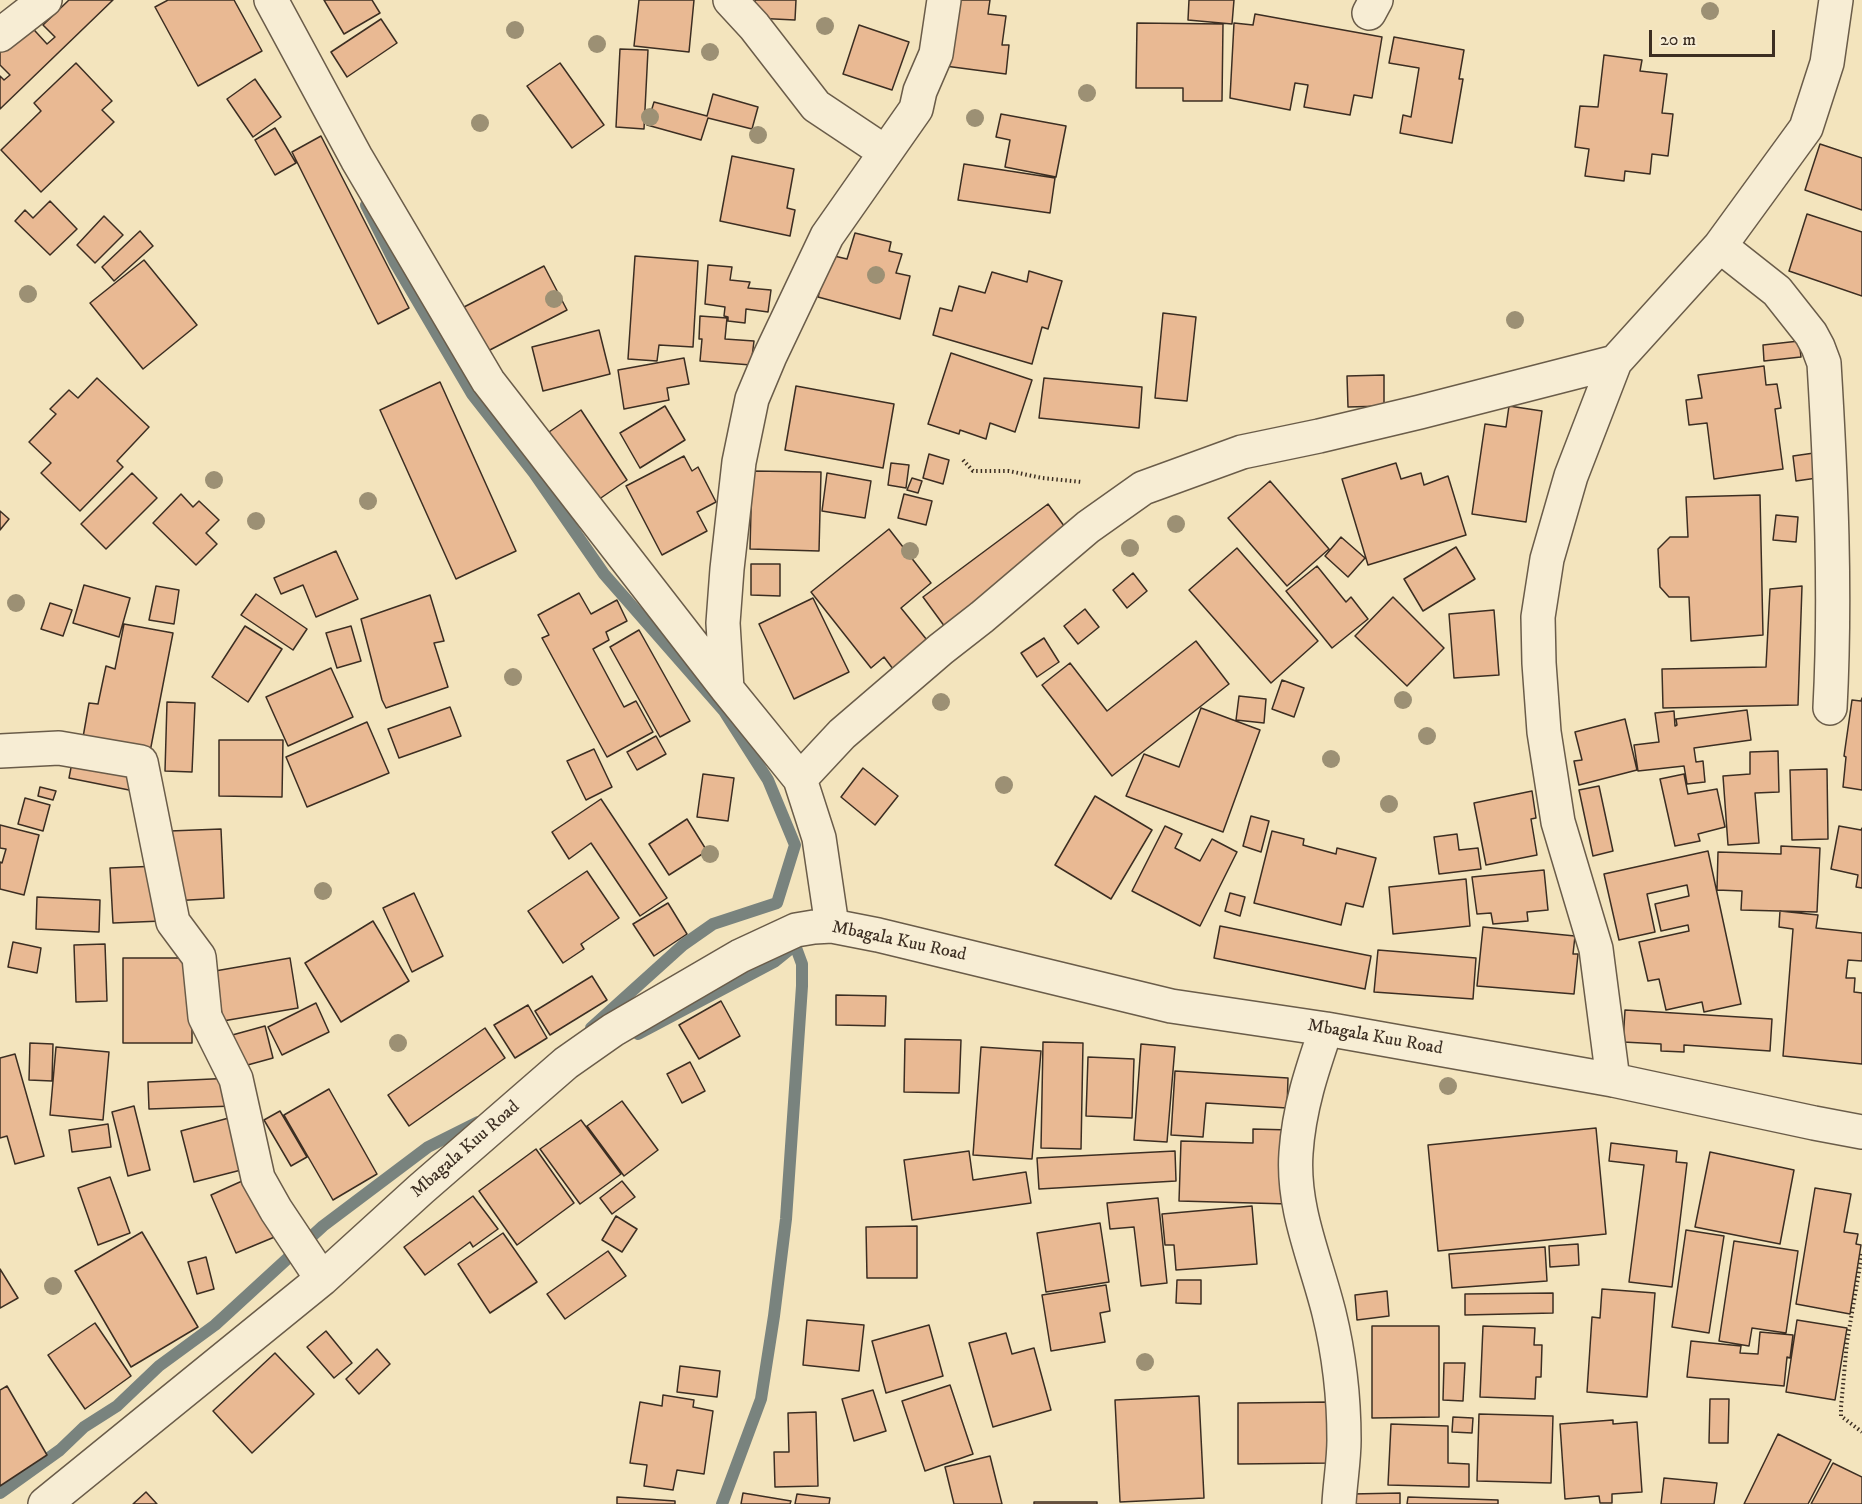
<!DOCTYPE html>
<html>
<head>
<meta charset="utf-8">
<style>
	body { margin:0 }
	#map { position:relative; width:1862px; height:1504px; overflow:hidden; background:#f3e4bd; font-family:"IM FELL DW Pica",serif }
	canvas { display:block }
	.scale { position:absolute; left:1649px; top:30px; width:126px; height:27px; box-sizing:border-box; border:3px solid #3c2e22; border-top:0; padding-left:8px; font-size:18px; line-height:21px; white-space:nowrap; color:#3c2e22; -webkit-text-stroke:4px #f7edd4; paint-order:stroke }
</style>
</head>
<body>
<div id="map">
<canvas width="1862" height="1504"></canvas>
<div class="scale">20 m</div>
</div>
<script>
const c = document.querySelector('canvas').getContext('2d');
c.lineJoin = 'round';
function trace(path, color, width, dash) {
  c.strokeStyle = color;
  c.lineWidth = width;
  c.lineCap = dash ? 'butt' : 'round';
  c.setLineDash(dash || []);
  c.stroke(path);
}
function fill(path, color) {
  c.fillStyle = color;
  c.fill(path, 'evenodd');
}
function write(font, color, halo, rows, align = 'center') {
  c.font = font + ' "IM FELL DW Pica",serif';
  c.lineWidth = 4.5;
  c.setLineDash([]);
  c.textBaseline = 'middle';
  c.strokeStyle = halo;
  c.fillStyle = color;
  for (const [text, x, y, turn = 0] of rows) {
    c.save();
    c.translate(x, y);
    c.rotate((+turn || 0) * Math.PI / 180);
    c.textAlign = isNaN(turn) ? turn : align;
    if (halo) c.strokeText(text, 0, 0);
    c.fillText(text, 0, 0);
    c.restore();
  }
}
const stream = new Path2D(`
	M366 205 395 263 472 394 534 473 604 574 724 711 768 780 795 845 777 903 713 924 683 945 591 1028
	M638 1034 774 962 795 945 802 964V986L786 1219 774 1316 761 1399 722 1504
	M0 1493 60 1450 84 1427 117 1406 159 1366 215 1325 323 1226 428 1147 478 1122`);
const building = new Path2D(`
	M69 0H113L0 109V76L4 80 10 75 0 65V44L25 20 47 44 55 37 43 25Z
	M168 0H234L262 51 198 86 155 7Z
	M324 0H372L380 13 344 34Z
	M639 0H694L689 52 634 46Z
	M755 0H796L795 20 754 18Z
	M954 0H990L988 14 1006 16 1002 45H1009L1006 74 945 66Z
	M1189 0H1234L1232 24 1188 20Z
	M1255 14 1382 37 1372 98 1354 95 1350 115 1304 107 1308 85 1295 83 1290 110 1230 98 1234 23 1253 25Z
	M381 19 397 43 347 77 331 52Z
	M1137 23 1223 24 1222 101H1183V88H1136Z
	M859 25 909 42 892 90 843 74Z
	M1394 37 1464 50 1459 79H1463L1452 143 1400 133 1403 115 1411 117 1419 68 1389 63Z
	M620 49 648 50 644 129 616 127Z
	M1604 55 1642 60 1640 71 1667 74 1662 113 1673 114 1668 156 1652 154 1650 174 1625 171 1624 181 1585 176 1589 149 1575 147 1580 106 1598 107Z
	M76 63 112 101 102 110 114 122 41 192 1 150 41 111 34 103Z
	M560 63 604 125 572 148 527 86Z
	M255 79 281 117 253 137 227 99Z
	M713 94 758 107 752 129 708 118 701 140 647 125 654 102 707 116Z
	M1001 114 1066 126 1056 177 1005 167 1010 140 996 137Z
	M275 128 296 163 275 175 255 140Z
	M321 136 409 308 378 324 292 152Z
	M1820 144 1862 158V210L1805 190Z
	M732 156 794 169 787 208 795 210 790 236 720 221Z
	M964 164 1055 178 1050 213 958 200Z
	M50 201 77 229 50 255 15 221 25 210 33 218Z
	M1807 214 1862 232V296L1789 271Z
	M104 216 123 235 95 263 77 245Z
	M140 231 153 246 114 281 102 267Z
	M855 233 891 242 889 251 902 254 896 273 910 276 900 319 818 297 830 255 847 259Z
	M635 256 698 261 693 347 659 345 657 361 628 359Z
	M144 260 197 325 143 369 90 303Z
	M708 265 732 267 730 280 750 282 748 288 771 290 768 312 746 309 745 323 728 321V317L724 316 725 307 705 304Z
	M544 266 567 310 486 352 464 307Z
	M1029 271 1062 281 1048 329 1042 327 1032 364 933 335 940 308 952 311 959 286 985 293 992 272 1027 282Z
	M1163 313 1196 317 1187 401 1155 398Z
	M700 316 727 318 725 339 754 341 751 365 700 361 702 339H699Z
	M599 330 610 374 543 391 532 347Z
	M1799 341 1801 357 1764 361 1763 345Z
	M951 353 1032 380 1015 432 990 423 986 439 960 430 959 434 928 424Z
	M684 358 689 384 667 388 669 400 624 409 618 370Z
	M1764 366 1766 385 1777 384 1781 408 1775 409 1783 469 1714 479 1707 423 1689 425 1686 400 1702 398 1698 375Z
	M1384 375V406L1348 407 1347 376Z
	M97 378 149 427 117 461 123 467 80 511 41 473 51 463 29 442 56 414 50 409 69 390 78 398Z
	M1044 378 1142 387 1139 428 1039 418Z
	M440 382 516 551 456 579 380 410Z
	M796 386 894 404 883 468 785 450Z
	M665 406 685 440 640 468 620 433Z
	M1509 406 1542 411 1526 522 1472 514 1485 424 1506 427Z
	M581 410 627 480 595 502 549 432Z
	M1821 452 1824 477 1796 481 1793 456Z
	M929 454 949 460 943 484 923 478Z
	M684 456 692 471 698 467 716 502 697 512 707 531 662 555 626 486Z
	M891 463 909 465 906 488 888 485Z
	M1396 463 1401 479 1421 473 1424 485 1448 476 1466 535 1368 565 1342 479Z
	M752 471 821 472 819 551 750 549Z
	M132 473 157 498 106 549 81 524Z
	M827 473 871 481 865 518 822 511Z
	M912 478 922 481 918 493 907 490Z
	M1270 481 1329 549 1287 586 1228 518Z
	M181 494 193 507 199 501 219 520 206 533 217 544 196 565 153 523Z
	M904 494 932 501 926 525 898 518Z
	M1760 495 1763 635 1691 641 1689 597H1669L1660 587 1658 549 1670 537H1688L1686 497Z
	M1048 504 1070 534 945 627 923 597Z
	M0 511 9 519 0 530Z
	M1776 515 1798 517 1796 542 1773 540Z
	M889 529 931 583 901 608 931 645 896 673 884 657 871 668 811 592Z
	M1341 537 1365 558 1348 577 1325 556Z
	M1456 547 1475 579 1423 611 1404 579Z
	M1237 548 1318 641 1271 683 1189 590Z
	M336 551 358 599 316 617 303 585 281 594 274 578Z
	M751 564H780V596L751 595Z
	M1317 566 1346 602 1351 597 1368 619 1332 648 1286 591Z
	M1133 573 1147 591 1127 608 1113 590Z
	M84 585 130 598 119 637 73 623Z
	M156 586 179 590 174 624 149 620Z
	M1802 586 1798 705 1663 708 1662 669 1766 667 1770 589Z
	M579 593 591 614 617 600 627 621 606 632 609 640 593 649 624 707 636 701 653 732 607 757 542 638 549 635 538 615Z
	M256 594 307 629 293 650 241 615Z
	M430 595 444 641 434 643 448 687 386 708 382 700 361 619Z
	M1393 597 1444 648 1407 686 1355 636Z
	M813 598 849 672 794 699 759 624Z
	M50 603 72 610 63 636 41 629Z
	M1085 609 1099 627 1078 644 1064 626Z
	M1494 610 1499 675 1454 678 1449 614Z
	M124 624 173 633 149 757 82 743 89 703 98 704 106 666 115 669Z
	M245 626 282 649 248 702 212 677Z
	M351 626 361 661 337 668 326 633Z
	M639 630 690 721 660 737 610 647Z
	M1044 638 1059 662 1037 677 1021 653Z
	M1196 641 1229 684 1112 776 1042 685 1070 663 1107 711Z
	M331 668 353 717 288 746 266 697Z
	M1282 680 1304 688 1294 717 1272 709Z
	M1239 696 1266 699 1264 723 1236 720Z
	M1862 698V790L1843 787 1846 757 1844 756 1852 700 1861 701Z
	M167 702 195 703 192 772 165 771Z
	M450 707 461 736 399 758 388 729Z
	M1201 708 1260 730 1223 832 1126 796 1144 754 1179 767Z
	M1747 710 1751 740 1694 748 1696 762 1703 761 1705 782 1687 784 1684 766 1638 771 1634 745 1659 742 1655 713 1674 711 1675 726 1677 725 1676 719Z
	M1625 719 1637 770 1579 785 1574 761 1582 760 1575 732Z
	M367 722 389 773 307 807 286 757Z
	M656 736 666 754 637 770 627 752Z
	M219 740H283L282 797 219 796Z
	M594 749 612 787 586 800 567 761Z
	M1778 751 1779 792 1755 793 1759 843 1728 845 1723 776 1750 774V752Z
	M74 752 139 764 134 791 69 778Z
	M863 768 898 796 875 825 841 797Z
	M1827 769 1828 839 1792 840 1790 770Z
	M703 774 734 778 728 821 697 817Z
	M1684 774 1688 794 1717 789 1725 827 1698 834 1700 841 1675 846 1660 779Z
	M1599 786 1613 851 1593 856 1579 790Z
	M40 787 56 791 53 800 38 796Z
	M1532 791 1536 818 1531 819 1537 855 1486 865 1474 803Z
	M1095 796 1152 830 1111 899 1055 865Z
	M25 798 50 805 43 831 18 824Z
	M601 799 667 898 640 916 591 843 569 859 552 832Z
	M1251 816 1269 821 1261 852 1243 846Z
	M687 819 707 851 669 875 649 844Z
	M0 825 39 835 24 895 0 889V862L2 863 6 849 0 848Z
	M1165 826 1182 834 1175 848 1200 861 1212 839 1237 852 1200 926 1132 891Z
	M1839 826 1861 830 1862 828V888L1856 887 1858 875 1831 869Z
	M221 829 224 898 172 901 170 831Z
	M1272 831 1304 839 1303 845 1336 854 1337 848 1376 858 1363 907 1346 903 1341 925 1254 903Z
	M1457 834 1459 850 1478 848 1481 869 1439 874 1434 837Z
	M1781 846 1820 848 1817 912 1741 910 1742 891 1717 890 1718 852 1781 854Z
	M1708 851 1741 1004 1704 1012 1702 1002 1666 1010 1659 979 1648 981 1639 942 1689 931 1688 925 1661 931 1655 904 1689 896 1687 885 1647 894 1655 932 1619 940 1604 874Z
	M159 866 162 921 113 923 110 868Z
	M1544 870 1548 910 1527 912 1528 921 1493 924 1491 913 1477 914 1472 877Z
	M587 871 619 918 581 944 584 949 563 963 528 911Z
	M1466 879 1470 926 1393 934 1389 887Z
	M414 893 443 956 412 972 383 908Z
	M1230 893 1245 897 1240 916 1225 911Z
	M37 897 100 900 99 932 36 929Z
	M668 903 687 934 654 956 633 924Z
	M1780 911 1818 915 1816 928 1862 933V961L1848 960 1846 978H1855L1854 992 1862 993V1064L1783 1056 1793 929 1779 927Z
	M373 921 409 981 341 1022 305 963Z
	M1220 926 1371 956 1365 989 1214 958Z
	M1483 927 1575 936 1573 954H1578L1574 994 1477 986Z
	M13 942 41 948 37 973 8 967Z
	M105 944 107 1001 76 1002 74 945Z
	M1378 950 1476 958 1473 999 1374 992Z
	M123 958H192V1043H123Z
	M290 958 298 1008 223 1021 215 971Z
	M592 976 607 1000 550 1035 535 1011Z
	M836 995 886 996 885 1026 836 1025Z
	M721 1001 740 1036 699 1059 679 1025Z
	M316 1003 329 1032 282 1055 268 1027Z
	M528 1005 547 1038 515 1058 494 1025Z
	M1625 1010 1772 1019 1770 1051 1684 1045V1052L1661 1051V1044L1623 1042Z
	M265 1026 273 1058 233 1069 225 1037Z
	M485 1028 505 1058 409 1126 388 1095Z
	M905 1039 961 1040 959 1093 904 1092Z
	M1043 1042 1083 1043 1081 1149 1041 1148Z
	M30 1043 53 1044 52 1081 29 1080Z
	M1141 1044 1175 1047 1167 1142 1134 1140Z
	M56 1047 109 1052 103 1120 50 1115Z
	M981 1047 1041 1051 1032 1159 973 1155Z
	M15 1054 44 1156 15 1164 7 1136 0 1138V1058Z
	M1088 1057 1134 1059 1132 1118 1086 1116Z
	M690 1062 705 1091 682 1103 667 1074Z
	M1175 1071 1288 1078 1287 1108 1206 1103 1203 1137 1171 1135Z
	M233 1078V1106L149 1109 148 1082Z
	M329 1089 377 1174 333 1200 284 1115Z
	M622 1101 658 1150 624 1176 587 1126Z
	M134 1106 150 1170 128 1176 112 1112Z
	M280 1111 307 1157 291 1166 264 1120Z
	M236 1116 249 1168 194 1182 181 1131Z
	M581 1120 621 1174 580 1204 540 1149Z
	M108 1124 111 1147 72 1152 69 1130Z
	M1596 1128 1606 1234 1438 1251 1428 1145Z
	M1253 1129 1291 1130 1289 1204 1179 1201 1181 1141 1253 1143Z
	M1611 1143 1677 1151 1676 1162 1687 1163 1672 1287 1629 1282 1644 1165 1609 1161Z
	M536 1149 574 1203 517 1245 479 1191Z
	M969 1151 973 1180 1026 1172 1031 1203 912 1220 904 1160Z
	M1175 1151 1176 1181 1039 1189 1037 1158Z
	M1710 1152 1794 1170 1780 1244 1695 1227Z
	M110 1177 130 1233 98 1245 78 1188Z
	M251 1177 277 1236 236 1253 211 1195Z
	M622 1181 635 1197 612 1214 600 1198Z
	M1815 1188 1851 1194 1844 1232 1858 1234 1856 1244 1861 1245 1850 1314 1796 1304Z
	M473 1196 498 1229 473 1247 470 1242 425 1275 404 1247Z
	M1158 1198 1167 1283 1141 1286 1134 1227 1110 1229 1107 1203Z
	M1252 1206 1257 1264 1176 1270 1174 1245H1165L1162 1214Z
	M616 1216 637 1229 622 1252 602 1240Z
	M1100 1223 1109 1282 1046 1292 1037 1233Z
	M917 1226V1278H867L866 1227Z
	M1686 1230 1724 1236 1709 1333 1672 1327Z
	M142 1232 198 1327 131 1367 75 1271Z
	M503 1233 537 1282 490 1313 458 1264Z
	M1734 1241 1798 1251 1786 1333 1752 1328 1749 1346 1719 1341Z
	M1578 1244 1579 1265 1550 1267 1549 1246Z
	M1545 1247 1547 1281 1452 1288 1449 1254Z
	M608 1251 626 1276 565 1319 547 1294Z
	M206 1257 214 1289 197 1294 188 1262Z
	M0 1269 18 1298 0 1308Z
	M1177 1280H1201V1304L1176 1303Z
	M1106 1285 1110 1311 1100 1313 1105 1342 1051 1351 1042 1295Z
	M1602 1289 1655 1293 1647 1397 1587 1392 1592 1317 1600 1318Z
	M1387 1291 1389 1316 1357 1320 1355 1295Z
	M1553 1293V1313L1465 1315V1294Z
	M807 1320 864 1325 859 1371 803 1365Z
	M1797 1320 1847 1328 1835 1400 1786 1392Z
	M95 1323 131 1376 85 1409 48 1355Z
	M929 1325 943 1376 886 1393 872 1341Z
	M1372 1326H1439V1417L1372 1418Z
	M1483 1326 1535 1328 1534 1345H1542L1541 1377H1536L1535 1399 1480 1397Z
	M326 1331 352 1363 334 1378 307 1347Z
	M1760 1332 1793 1335 1790 1358 1787 1357 1784 1386 1687 1377 1691 1341 1741 1346 1740 1353 1758 1354Z
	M1006 1333 1012 1354 1034 1348 1051 1410 993 1427 969 1343Z
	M377 1349 390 1364 359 1394 346 1379Z
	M275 1353 314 1394 252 1453 213 1411Z
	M1444 1363H1465L1463 1401 1443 1400Z
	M680 1366 720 1371 717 1397 677 1392Z
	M950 1385 973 1454 925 1471 902 1401Z
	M7 1386 47 1455 0 1486V1390Z
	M873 1390 886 1431 854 1441 842 1399Z
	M663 1395 694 1400 693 1407 713 1411 704 1474 677 1470 673 1490 644 1486 647 1465 630 1463 640 1402 662 1406Z
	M1199 1396 1204 1498 1120 1502 1115 1400Z
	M1710 1399H1729L1728 1443H1709Z
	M1331 1402V1463L1238 1464V1403Z
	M816 1412 818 1486 775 1487 774 1452H789L788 1413Z
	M1479 1414 1553 1416 1551 1483 1477 1481Z
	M1453 1417 1473 1418 1472 1433 1452 1432Z
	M1613 1420V1424L1637 1422 1642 1492 1612 1494V1503H1600L1599 1496 1565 1499 1560 1424Z
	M1391 1424 1448 1426V1463L1469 1464V1487L1388 1485Z
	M1778 1434 1831 1460 1808 1504H1744Z
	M990 1456 1002 1504H954L945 1467Z
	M1833 1463 1862 1477V1504H1811Z
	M1664 1478 1717 1483 1714 1504H1661Z
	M146 1492 157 1504H133Z
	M743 1493 791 1501 790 1504H741Z
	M1400 1493V1504H1352V1494Z
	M797 1494 830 1498 829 1504H795Z
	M617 1497 675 1501V1504H617Z
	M1408 1497 1498 1500V1504H1407Z
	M1034 1502H1097V1504H1034Z`);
const path = new Path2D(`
	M963 460 973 471H1009L1042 478 1082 482
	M1862 1254 1847 1342 1841 1407V1416L1862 1432`);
const minor = new Path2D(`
	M271 0 357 159 488 381 727 689 800 779 819 838 832 926
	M730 0 754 26 816 106 885 152
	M1369 13 1376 0
	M0 35 45 0
	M1720 246 1777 291 1811 334 1818 347 1824 363C1831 478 1836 593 1830 708
	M727 689 723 623 727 569 739 462 752 399 770 356 827 236 916 109 920 91 936 54 944 0
	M0 751 59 748 141 762 173 922 199 957 205 1017 236 1079 258 1178 276 1210 322 1279
	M800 779 842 734 941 649 982 617 1088 527 1143 488 1242 452 1319 436 1420 412 1615 362
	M1326 1029C1312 1070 1299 1108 1296 1153 1292 1209 1316 1260 1329 1313 1339 1354 1344 1398 1344 1440 1344 1461 1340 1483 1339 1504
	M1613 1080 1596 949 1558 822 1544 732 1539 663 1538 617 1547 559 1571 476 1615 362 1720 246 1806 128 1827 63 1836 0
	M45 1504 322 1279 421 1189 566 1063 613 1030 740 956 796 930 814 927 832 926 878 935 1171 1006 1326 1029 1613 1080 1814 1123 1862 1132`);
const trees = [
	[1710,11],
	[825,26],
	[515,30],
	[597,44],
	[710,52],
	[1087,93],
	[650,117],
	[975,118],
	[480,123],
	[758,135],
	[876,275],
	[28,294],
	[554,299],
	[1515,320],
	[214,480],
	[368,501],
	[256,521],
	[1176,524],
	[1130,548],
	[910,551],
	[16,603],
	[513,677],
	[1403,700],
	[941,702],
	[1427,736],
	[1331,759],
	[1004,785],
	[1389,804],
	[710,854],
	[323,891],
	[398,1043],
	[1448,1086],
	[53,1286],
	[1145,1362]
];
const streetNames = [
	["Mbagala Kuu Road",899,942,12],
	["Mbagala Kuu Road",1375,1038,10],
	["Mbagala Kuu Road",466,1150,-41]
];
trace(stream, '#79837e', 12);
fill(building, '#e9b993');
trace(building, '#3c2e22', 1.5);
trace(minor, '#6a5c49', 36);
trace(path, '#3c2e22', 4, [1.5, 3]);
trace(minor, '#f7edd4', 33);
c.fillStyle = '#9c9074';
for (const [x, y] of trees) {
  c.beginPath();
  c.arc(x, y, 9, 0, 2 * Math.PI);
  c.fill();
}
write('18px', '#3c2e22', '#f7edd4', streetNames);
</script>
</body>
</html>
